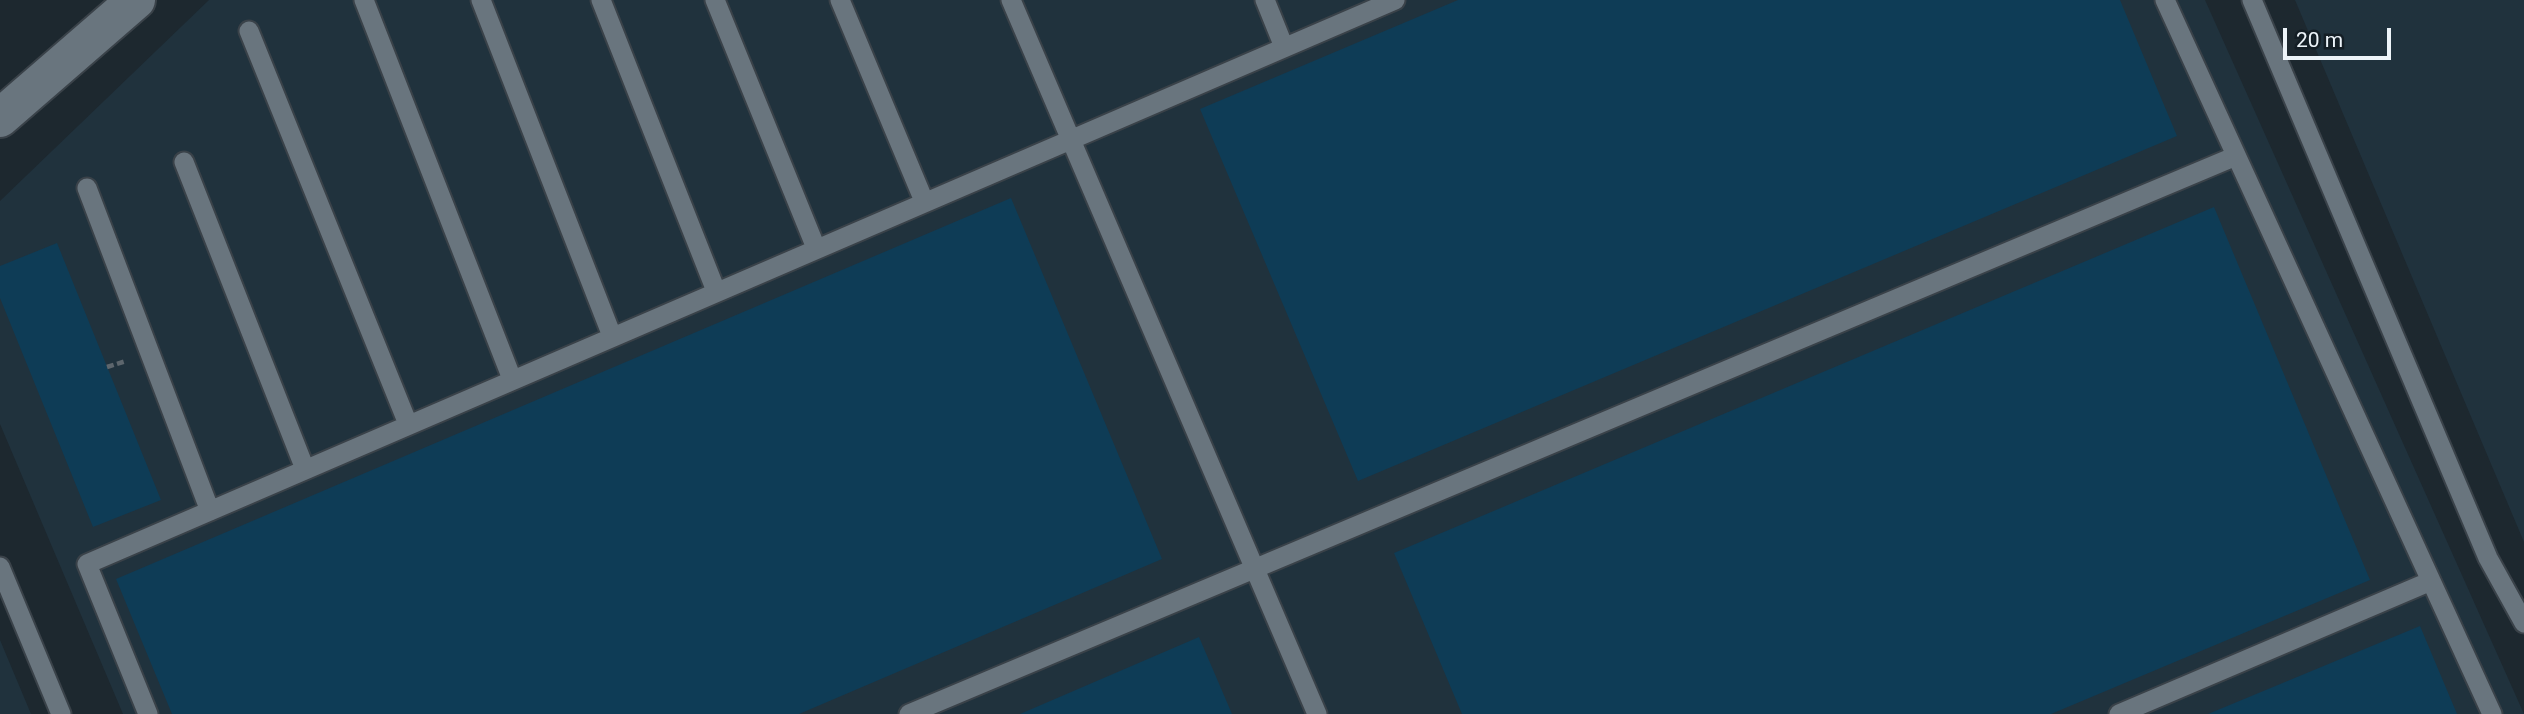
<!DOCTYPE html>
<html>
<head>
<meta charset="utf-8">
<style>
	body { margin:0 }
	#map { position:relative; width:2524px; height:714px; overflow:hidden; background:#1d282f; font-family:Roboto,sans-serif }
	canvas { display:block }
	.scale { position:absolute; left:2283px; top:28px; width:108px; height:32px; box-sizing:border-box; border:4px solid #edf4f9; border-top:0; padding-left:9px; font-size:21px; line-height:24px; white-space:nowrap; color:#edf4f9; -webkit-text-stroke:5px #141e25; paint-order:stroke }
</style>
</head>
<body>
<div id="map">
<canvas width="2524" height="714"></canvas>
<div class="scale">20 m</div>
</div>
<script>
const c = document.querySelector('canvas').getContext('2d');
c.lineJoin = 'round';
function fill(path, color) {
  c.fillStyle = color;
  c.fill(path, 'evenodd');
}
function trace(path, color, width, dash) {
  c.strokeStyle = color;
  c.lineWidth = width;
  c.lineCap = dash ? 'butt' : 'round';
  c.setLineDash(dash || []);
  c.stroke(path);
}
const built = new Path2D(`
	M209 0H2205L2524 714H123L0 424V201Z
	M2295 0H2524V542Z
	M0 640 31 714H0Z`);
const building = new Path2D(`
	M1458 0H2120L2177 136 1358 481 1200 109Z
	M1011 198 1162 559 799 714H172L116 579Z
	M2214 207 2370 580 2051 714H1462L1394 553Z
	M57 243 161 500 93 527 0 298V266Z
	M2420 626 2457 714H2208Z
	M1199 637 1232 714H1020Z`);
const path = new Path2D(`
	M107 367 126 361`);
const lane = new Path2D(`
	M364 0 512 379
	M481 0 612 336
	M601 0 716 291
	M715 0 816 248
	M840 0 924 201
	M1011 0 1317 714
	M1265 0 1284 47
	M2165 0 2492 714
	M2252 0 2488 558 2524 623
	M249 31 408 424
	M184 162 305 469
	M87 188 210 511
	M0 567 61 714
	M148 714 87 564 1395 0
	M909 714 2236 156
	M2119 714 2431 581`);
const street = new Path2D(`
	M0 118 136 0`);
fill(built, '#20323d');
fill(building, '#0e3c56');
trace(lane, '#3a4249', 23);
trace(street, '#3a4249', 42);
trace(path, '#5d666d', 4.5, [7, 3.5]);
trace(lane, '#69757e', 19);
trace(street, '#69757e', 38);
</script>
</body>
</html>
